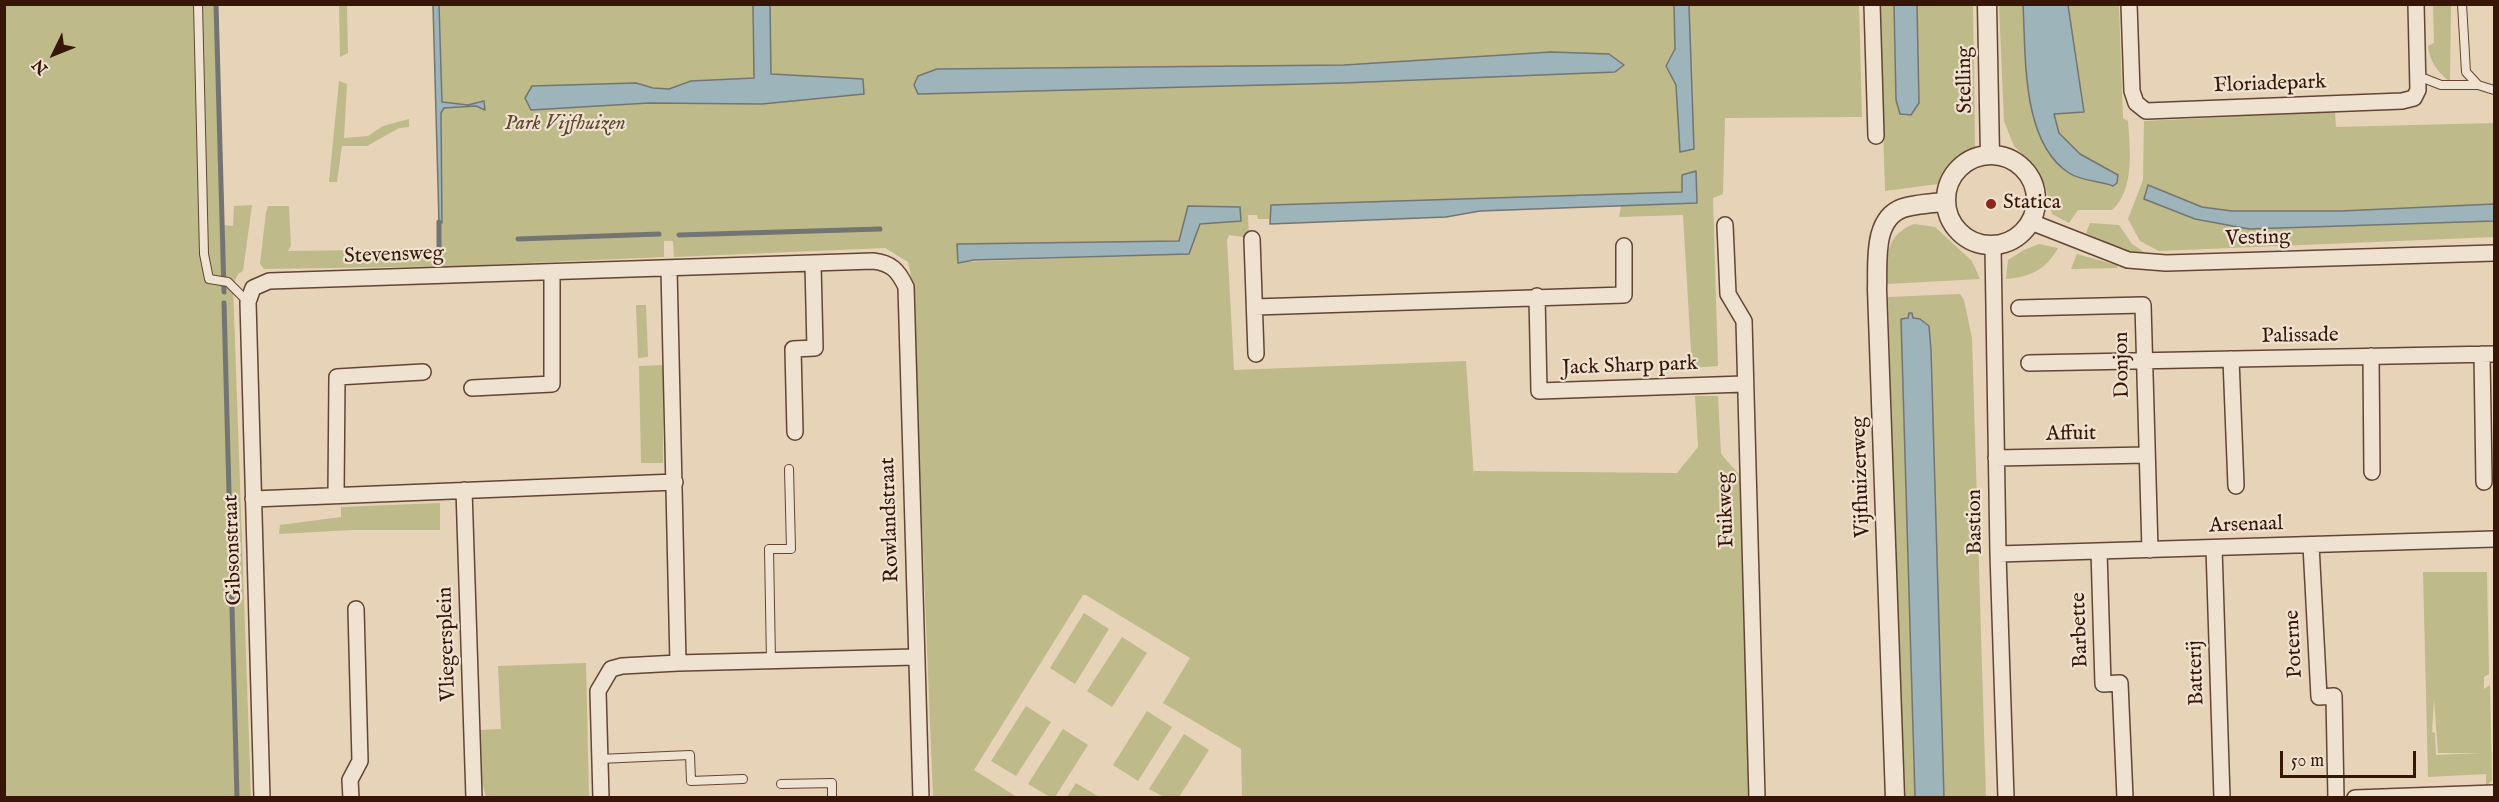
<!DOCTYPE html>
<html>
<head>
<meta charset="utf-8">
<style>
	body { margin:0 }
	#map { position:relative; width:2499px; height:802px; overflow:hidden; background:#e7d3b7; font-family:"IM FELL English",serif }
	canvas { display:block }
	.frame { position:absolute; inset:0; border:6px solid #371608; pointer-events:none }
	.north { position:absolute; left:24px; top:24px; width:60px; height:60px; -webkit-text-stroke:4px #efe2d0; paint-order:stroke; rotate:227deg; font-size:16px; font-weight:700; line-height:24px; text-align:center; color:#371608 }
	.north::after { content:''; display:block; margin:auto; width:21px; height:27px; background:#371608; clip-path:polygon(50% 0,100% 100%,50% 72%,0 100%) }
	.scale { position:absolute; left:2280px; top:751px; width:136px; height:27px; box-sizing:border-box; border:3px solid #371608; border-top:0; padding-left:8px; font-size:18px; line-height:21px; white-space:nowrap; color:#371608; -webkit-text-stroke:4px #efe2d0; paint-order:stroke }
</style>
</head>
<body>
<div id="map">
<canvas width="2499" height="802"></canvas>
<div class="frame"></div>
<div class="north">N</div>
<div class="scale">50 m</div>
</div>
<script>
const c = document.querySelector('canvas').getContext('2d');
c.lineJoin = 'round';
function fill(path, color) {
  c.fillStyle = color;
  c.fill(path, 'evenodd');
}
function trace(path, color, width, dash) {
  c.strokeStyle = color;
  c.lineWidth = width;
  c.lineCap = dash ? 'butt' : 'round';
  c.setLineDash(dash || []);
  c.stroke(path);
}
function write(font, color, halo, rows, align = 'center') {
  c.font = font + ' "IM FELL English",serif';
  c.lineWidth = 4.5;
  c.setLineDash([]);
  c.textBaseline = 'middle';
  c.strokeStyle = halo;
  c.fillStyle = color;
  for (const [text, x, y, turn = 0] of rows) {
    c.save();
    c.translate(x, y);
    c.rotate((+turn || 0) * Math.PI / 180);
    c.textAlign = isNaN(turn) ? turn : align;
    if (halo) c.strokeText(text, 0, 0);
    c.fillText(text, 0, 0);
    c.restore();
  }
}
const green = new Path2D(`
	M5 5H216L223 225 233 226 234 206 252 205 243 271 238 274 233 285 251 797 5 798Z
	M339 5H347L348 53 340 57Z
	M439 5H1859L1862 117 1725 118 1723 194 1713 198 1718 366 1692 368 1683 215 1619 217 1621 206 1696 202V196L1270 215V219H1258L1257 215H1248L1249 238 1229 235 1227 240 1234 370 1466 361 1474 478V471L1677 473 1698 447 1695 396H1718L1721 454 1743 479 1753 797H1242L1241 749 1163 703 1190 658 1086 595H1083L974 770 1017 797H933L918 425 915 293 908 262 885 248 674 257 673 241H664V257L460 266 264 269 260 264 266 212 268 206H289L291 246 288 251 437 249 441 96ZM1185 218 1241 221 1200 224 1189 254 958 262V244L1179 241Z
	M1879 5H1894L1896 100 1902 115H1911L1919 103 1917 5H1973L1975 147C1957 156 1944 164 1938 184L1885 191Z
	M1999 5H2119L2123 118 2128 121C2130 148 2135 190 2112 210H2078L2069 223 2052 214 2045 185 2033 164 2014 146 2004 121Z
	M2433 5H2451L2450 82C2437 71 2430 62 2428 46L2434 43Z
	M339 81 347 84 344 138 368 136 383 126 409 119V127L399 128 367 146H342L337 182H329Z
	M2335 112 2336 127 2494 123V237L2159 251 2140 241 2128 219 2143 180 2144 121Z
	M2090 223 2119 225 2132 244 2150 256 2141 259 2086 233Z
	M1914 224 1935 227 1972 261 1980 279 1887 284C1887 257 1884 236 1914 224Z
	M2039 244 2058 248C2046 270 2030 277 2006 279L2008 260 2024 250Z
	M2077 254 2116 265 2118 268 2071 269Z
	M1960 294 1964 300 1972 338 1986 797H1944L1920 319 1913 318 1912 313H1909L1908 318 1901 320 1915 797H1903L1888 297Z
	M636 305H646L648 357 638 358Z
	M663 365V463H641L639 366Z
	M440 503V530H352L279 534 280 525 341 517V507Z
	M2423 572H2487L2489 674 2484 677V689L2490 685 2492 780 2486 787V774L2428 777ZM2434 699 2438 753H2484L2436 755 2435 733 2432 732Z
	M1084 613 1109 629 1075 684 1050 668Z
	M1122 637 1147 653 1112 707 1087 691Z
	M586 663 589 797H486L481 779 479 730 501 729 498 666Z
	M1026 706 1051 722 1016 776 991 761Z
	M1147 711 1172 727 1138 781 1113 765Z
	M1063 729 1088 745 1055 797H1050L1028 784Z
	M1184 734 1209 750 1179 797H1164L1149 789Z
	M1076 783 1099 797H1067Z`);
const water = new Path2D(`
	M433 5H439L442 102 468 105 484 101 485 110 476 106 444 108 441 113 442 223 439 222Z
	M753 5H770L771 74 863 79 864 94 762 104 649 103 531 110 525 98 532 86 636 83 653 88 669 89 691 81 754 78Z
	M1674 5H1689L1694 149 1680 152 1676 85 1666 66 1675 49Z
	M1894 5H1917L1919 103 1911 115 1900 114 1896 100Z
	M2023 5H2068L2084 112 2054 114 2059 133 2080 154 2118 175 2117 183 2113 186C2100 181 2081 181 2069 173 2021 142 2026 55 2023 5Z
	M1551 52 1609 54 1624 65 1615 72 1343 83 918 94 914 85 918 76 937 69 1344 65Z
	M1696 171 1697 203 1480 211 1446 217 1270 224 1271 205 1682 192V175Z
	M2148 185 2202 207 2232 211H2341L2494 204V221L2249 229 2195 219 2144 199Z
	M1188 206 1240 207 1241 221 1200 224 1189 254 974 260 958 263 957 244 1179 241Z
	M1909 313H1912L1913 318 1920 319 1929 326 1931 350 1944 797H1915L1901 319 1908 318Z`);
const stream = new Path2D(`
	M216 4 224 292
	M439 222V249
	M679 235 880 229
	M518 239 659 234
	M224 303 237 798`);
const service = new Path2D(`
	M198 4 204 254 209 279 228 282 248 302
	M2462 4 2466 72 2478 85 2494 90
	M2418 76 2441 85H2478
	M771 661 769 549H791L789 469
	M599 759 690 755 691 781 743 779
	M781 784 832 783V798`);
const minor = new Path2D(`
	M1872 4 1876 136
	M2129 4 2132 91 2136 103 2146 111 2402 101 2414 98 2418 90 2416 4
	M2031 222 2128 260 2166 263 2494 253
	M1725 225 1728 294 1744 321 1757 798
	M1252 239 1256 354
	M1993 246 1998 554 2006 798
	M669 269 678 663
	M1537 296 1539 391 1744 384
	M1255 307 1624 295V246
	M2019 308 2143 305 2150 550
	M2482 354 2484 482
	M2371 356 2372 472
	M2231 359 2236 486
	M2029 363 2494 354
	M472 388 552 384V272
	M795 432 793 349 815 348 813 264
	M1996 458 2147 455
	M464 490 474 798
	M336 495 337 377 423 372
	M253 499 675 482
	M2311 545 2319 697 2334 696 2336 798
	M2214 548 2222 798
	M2099 551 2103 684 2120 683 2125 798
	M1998 554 2494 539
	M262 798 248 302 253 288 269 281 873 261C891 263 898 270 906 287L921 798
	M351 798 350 780 360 761 356 609
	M601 798 598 691 611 669 622 666 678 663 915 657
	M2355 798 2494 793`);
const tertiary = new Path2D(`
	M1987 4 1990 155
	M1946 200a45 45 0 1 1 90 0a45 45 0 1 1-90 0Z
	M1895 798 1877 289C1878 263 1872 219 1903 208 1916 204 1932 203 1945 202`);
const markers = [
	[1991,204,6,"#8f2418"]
];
const streetNames = [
	["Stelling",1966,80,-91],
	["Floriadepark",2270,85,-2],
	["Vesting",2258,239,-2],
	["Stevensweg",394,256,-2],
	["Palissade",2300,337,-1],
	["Donjon",2123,365,-91],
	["Jack Sharp park",1630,367,-2],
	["Affuit",2071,435,-1],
	["Vijfhuizerweg",1862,477,-92],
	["Fuikweg",1727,510,-92],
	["Rowlandstraat",891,520,-92],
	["Bastion",1976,522,-91],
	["Arsenaal",2246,526,-2],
	["Gibsonstraat",234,550,-92],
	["Barbette",2081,630,-92],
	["Vliegersplein",448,644,-92],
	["Poterne",2295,644,-93],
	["Batterij",2197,673,-92]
];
const parkNames = [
	["Park Vijfhuizen",565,125]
];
const poiNames = [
	["Statica",2003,204]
];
fill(green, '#beba89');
fill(water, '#9db4ba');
trace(water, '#747573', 1.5);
trace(stream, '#747573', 5);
trace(service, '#634534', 10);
trace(minor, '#634534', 18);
trace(tertiary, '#634534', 21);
trace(service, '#efe2d0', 8);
trace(minor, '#efe2d0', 15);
trace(tertiary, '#efe2d0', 18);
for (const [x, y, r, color] of markers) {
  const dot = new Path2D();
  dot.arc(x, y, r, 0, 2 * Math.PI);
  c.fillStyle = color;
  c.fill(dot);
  trace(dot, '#efe2d0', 2);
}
write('21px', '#371608', '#efe2d0', streetNames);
write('italic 21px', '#60472f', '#efe2d0', parkNames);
write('21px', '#371608', '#efe2d0', poiNames, 'left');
</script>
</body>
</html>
